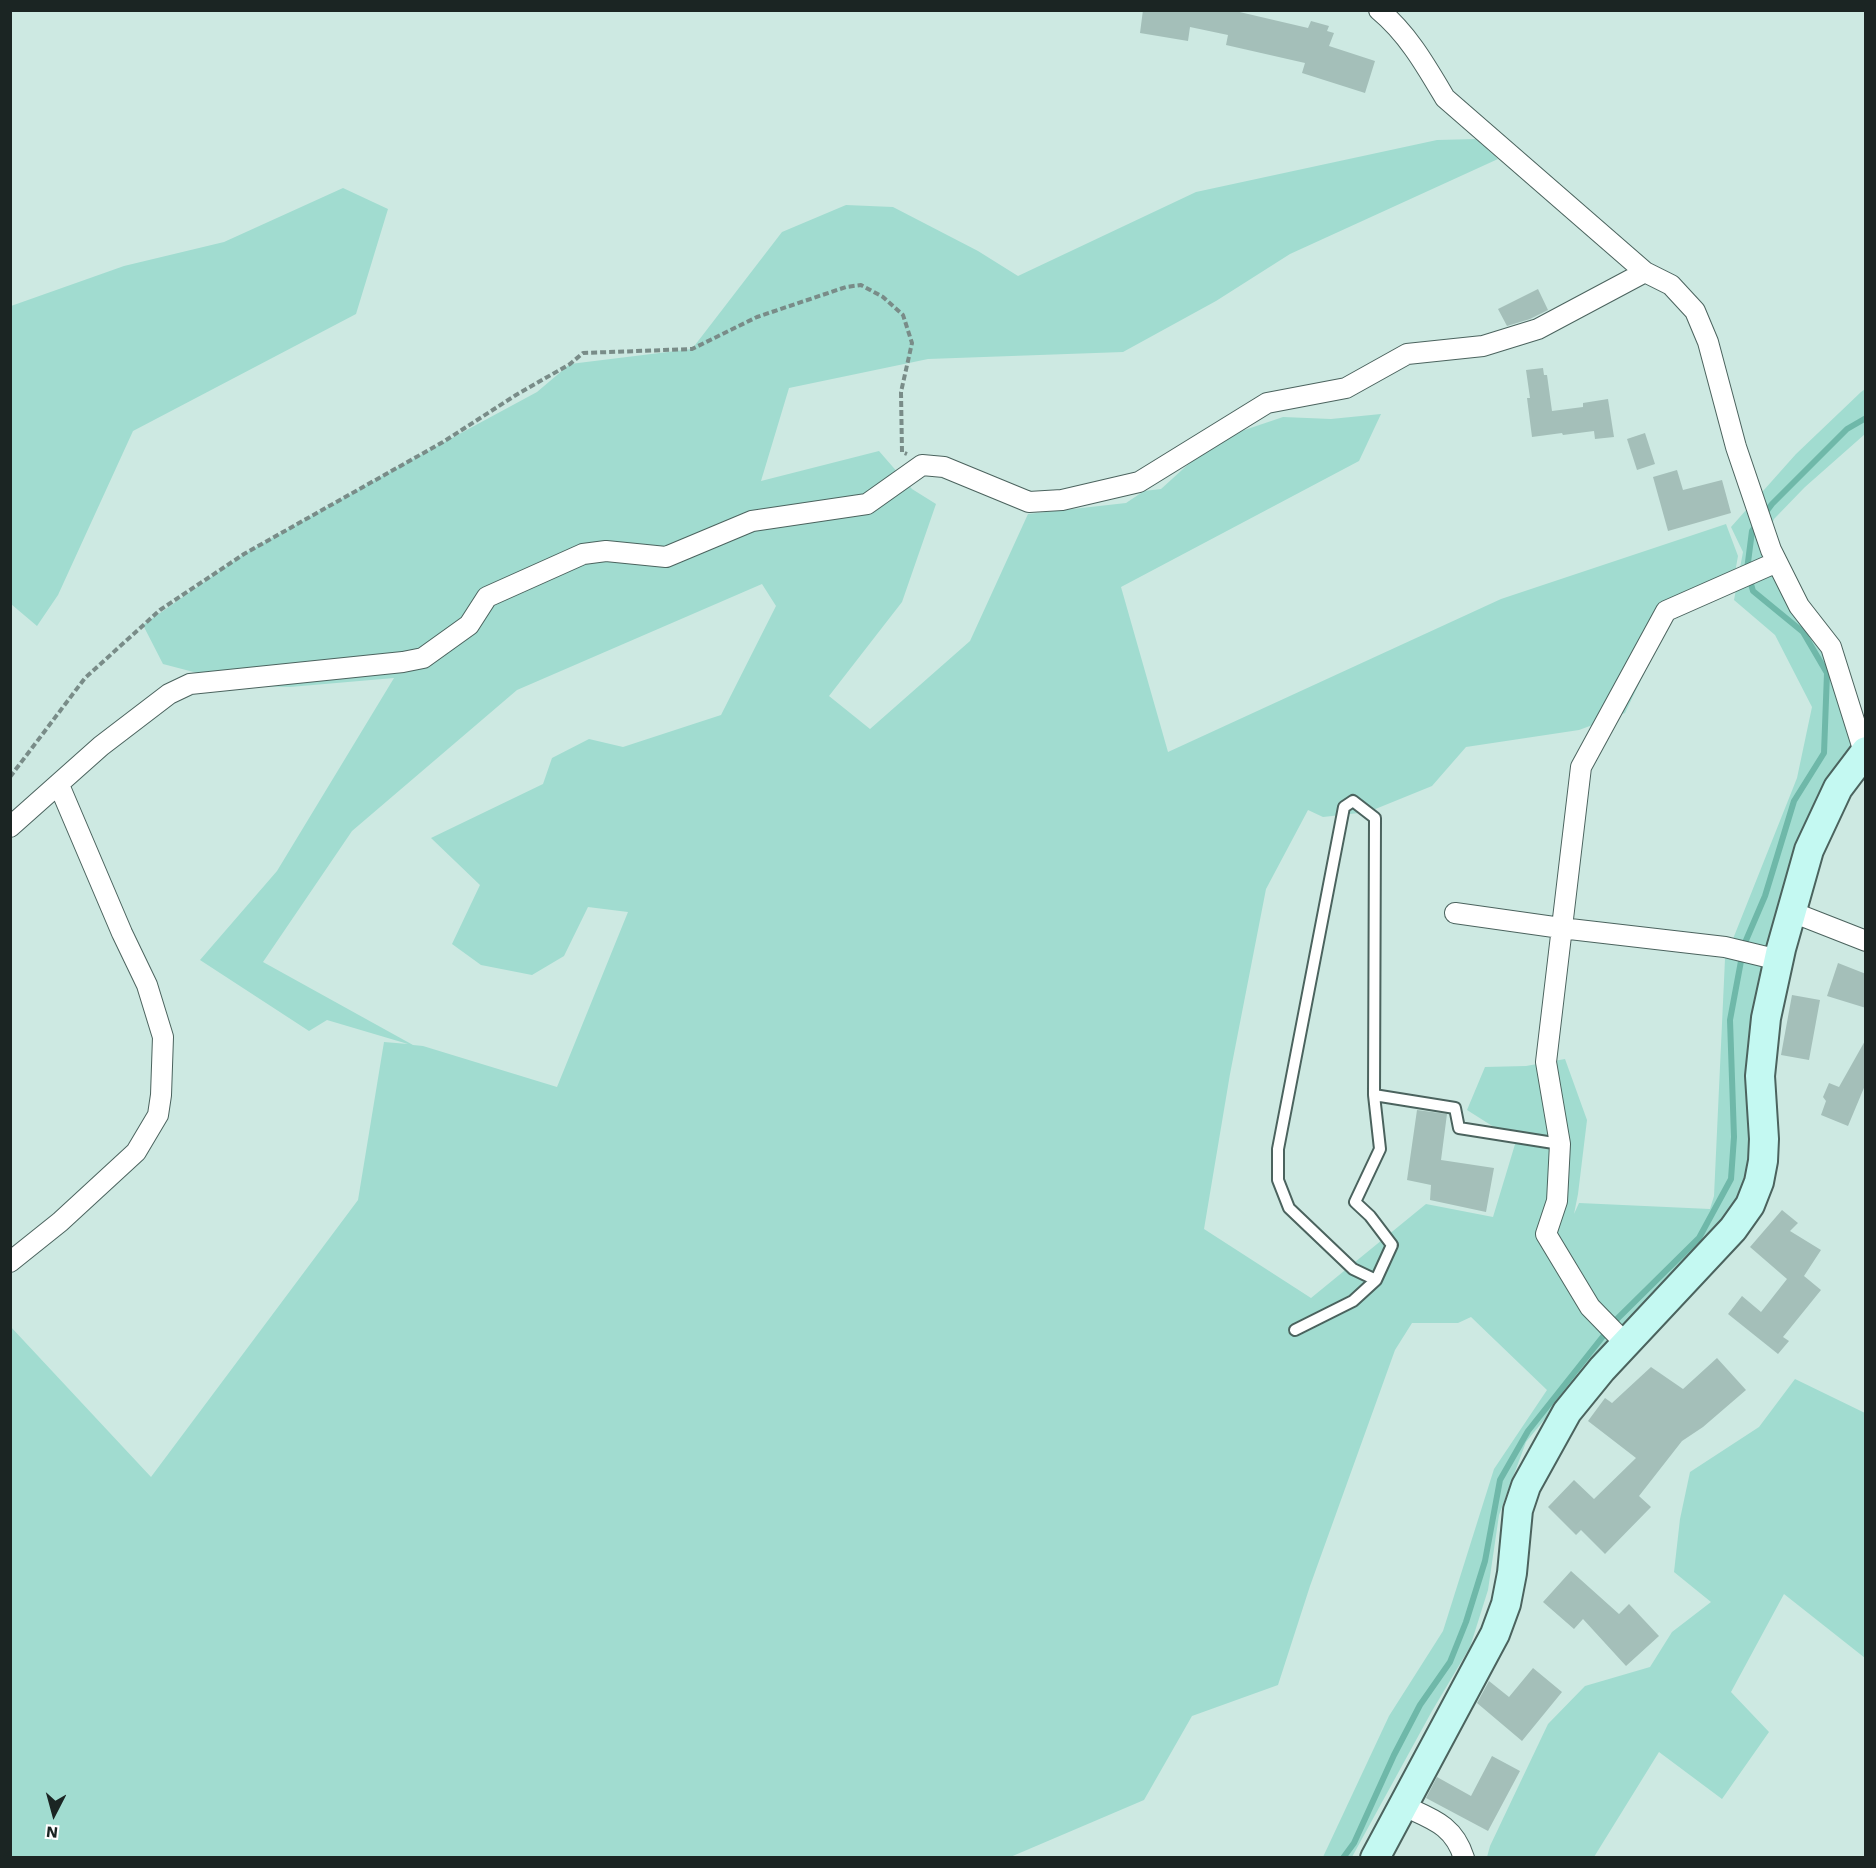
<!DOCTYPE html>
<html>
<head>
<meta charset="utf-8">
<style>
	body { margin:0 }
	#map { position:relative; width:1876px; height:1868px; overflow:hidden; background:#cde9e2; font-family:"Work Sans",sans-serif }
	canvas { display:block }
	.frame { position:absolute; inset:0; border:12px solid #1b2523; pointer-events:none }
	.north { position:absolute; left:24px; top:1784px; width:60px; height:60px; -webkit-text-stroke:4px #fff; paint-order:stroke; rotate:186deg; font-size:16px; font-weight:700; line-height:24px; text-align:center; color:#1b2523 }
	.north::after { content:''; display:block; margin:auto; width:21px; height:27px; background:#1b2523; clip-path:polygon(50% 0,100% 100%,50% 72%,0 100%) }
</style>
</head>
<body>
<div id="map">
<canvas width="1876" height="1868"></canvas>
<div class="frame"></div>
<div class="north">N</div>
</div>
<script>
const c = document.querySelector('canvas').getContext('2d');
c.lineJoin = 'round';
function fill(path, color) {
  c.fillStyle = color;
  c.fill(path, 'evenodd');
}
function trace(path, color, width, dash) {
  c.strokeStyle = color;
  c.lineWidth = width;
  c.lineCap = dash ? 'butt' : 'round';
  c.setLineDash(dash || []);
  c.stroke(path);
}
const green = new Path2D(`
	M1476 139 1498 159 1290 254 1216 301 1123 352 928 359 789 388 761 481 879 451 912 489 936 504 902 602 829 696 870 729 970 641 1028 514 1126 503 1144 491 1161 489 1215 440 1283 417 1331 419 1381 414 1359 461 1121 587 1168 752 1501 599 1726 524 1738 556 1732 589 1672 615 1625 713 1579 730 1466 747 1432 786 1368 812 1323 817 1308 810 1266 889 1230 1074 1204 1229 1311 1298 1426 1204 1493 1217 1516 1141 1467 1110 1485 1067 1526 1066 1565 1059 1587 1120 1578 1194 1574 1214 1579 1203 1710 1209 1714 1196 1725 959 1797 778 1812 707 1775 635 1734 600 1743 552 1731 527 1796 454 1861 392 1865 389V434L1805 487 1774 519 1764 546 1828 653 1853 745 1801 846 1744 1203 1585 1370 1526 1442 1499 1515 1488 1590 1470 1647 1432 1711 1352 1857H1323L1389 1716 1443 1631 1494 1469 1547 1390 1471 1317 1458 1323H1412L1395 1350 1310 1586 1278 1685 1192 1716 1144 1800 1008 1858 11 1857 10 1326 151 1477 358 1200 384 1042 408 1044 327 1020 309 1031 200 960 277 871 394 678 290 687 247 686 163 664 143 625 244 554 400 466 537 392 570 364 692 349 782 232 846 205 893 207 978 251 1018 276 1196 192 1437 140ZM762 584 776 606 721 715 623 747 589 739 552 758 543 784 431 838 480 885 452 944 481 965 532 975 564 956 588 907 628 912 557 1087 423 1046 413 1045 263 962 352 831 517 690Z
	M343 188 388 209 356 314 133 431 58 595 37 626 11 604V306L124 266 224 242Z
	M1795 1379 1865 1413V1658L1784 1594 1731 1692 1769 1732 1722 1799 1659 1752 1594 1857H1487L1490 1846 1548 1724 1585 1686 1650 1667 1672 1632 1711 1602 1674 1572 1680 1519 1690 1472 1759 1427Z`);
const stream = new Path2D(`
	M1763 516 1772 504 1847 429 1866 418
	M1343 1858 1354 1843 1394 1755 1420 1705 1450 1662 1466 1622 1485 1561 1500 1480 1528 1431 1616 1320 1699 1238 1731 1179 1734 1137 1730 1020 1744 945 1765 896 1794 801 1824 753 1827 673 1803 632 1753 591 1747 570 1752 531 1757 524`);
const building = new Path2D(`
	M1143 10H1231L1308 28 1311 21 1329 26 1327 31 1334 33 1329 46 1375 61 1365 93 1302 73 1305 63 1226 45 1228 35 1190 27 1188 41 1140 33Z
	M1538 289 1548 310 1530 319 1507 326 1498 309Z
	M1543 368 1544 375H1547L1552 411 1583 407V403L1608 399 1614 437 1595 439 1594 431 1563 435 1562 433 1532 437 1527 398H1530L1526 370Z
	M1645 433 1655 464 1637 470 1627 439Z
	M1677 470 1683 490 1722 480 1731 513 1668 531 1653 477Z
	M1838 963 1866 974V1008L1827 996Z
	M1792 995 1820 1000 1809 1060 1781 1055Z
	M1866 1039V1083L1848 1126 1821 1115 1826 1101 1823 1097 1829 1083 1839 1087Z
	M1417 1110 1447 1114 1441 1160 1494 1168 1486 1212 1430 1200 1431 1185 1407 1180Z
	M1782 1210 1798 1223 1790 1231 1821 1250 1804 1276 1821 1290 1783 1337 1789 1341 1778 1354 1728 1314 1742 1296 1761 1312 1787 1279 1750 1247Z
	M1717 1358 1746 1390 1703 1427 1682 1441 1639 1496 1651 1507 1605 1554 1581 1530 1576 1535 1548 1507 1574 1480 1594 1499 1636 1458 1588 1421 1605 1398 1612 1403 1651 1367 1683 1389Z
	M1571 1571 1619 1614 1629 1604 1659 1636 1626 1666 1583 1619 1574 1629 1543 1602Z
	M1533 1668 1562 1692 1522 1741 1477 1703 1489 1681 1509 1697Z
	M1492 1756 1520 1771 1488 1831 1426 1798 1437 1777 1471 1796Z`);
const path = new Path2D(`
	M10 777 85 678 160 610 244 554 443 442 516 395 570 364 583 353 692 349 757 317 846 287 861 285 883 297 903 315 912 343 901 392 902 452 907 454`);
const lane = new Path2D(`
	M1374 1095 1375 818 1353 801 1344 807 1278 1149V1180L1289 1208 1353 1269 1376 1280
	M1295 1330 1353 1301 1376 1280 1392 1245 1370 1216 1355 1202 1380 1149 1374 1095 1455 1108 1459 1128 1560 1144`);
const street = new Path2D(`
	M1379 10C1408 34 1426 66 1445 98L1645 272 1671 285 1695 311 1708 342 1736 447 1771 550 1799 606 1831 647 1864 752
	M10 827 101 746 169 694 190 684 403 662 423 658 469 625 487 597 583 554 606 551 666 557 752 521 867 504 922 465 944 467 1029 502 1062 500 1139 482 1267 403 1346 388 1407 354 1483 346 1538 329 1645 272
	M1792 912 1866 941
	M1455 913 1561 928 1725 947 1779 960
	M10 1262 60 1222 136 1152 158 1115 161 1095 163 1037 147 985 122 933 59 785
	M1626 1344 1590 1307 1546 1234 1557 1201 1560 1144 1546 1062 1581 767 1666 611 1777 562
	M1404 1806C1432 1819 1454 1825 1464 1858`);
const secondary = new Path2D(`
	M1375 1858 1495 1634 1506 1604 1512 1573 1518 1510 1526 1486 1567 1412 1602 1369 1733 1229 1750 1205 1759 1182 1763 1161 1764 1139 1760 1076 1766 1018 1781 949 1809 850 1838 788 1866 751`);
fill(green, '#a1dcd0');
trace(stream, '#6fb8a9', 6);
fill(building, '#a4bfb9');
trace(lane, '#4b635e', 14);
trace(street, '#4b635e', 22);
trace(secondary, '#4b635e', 32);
trace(path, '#798c88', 4, [6, 3]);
trace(lane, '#fff', 10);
trace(street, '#fff', 20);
trace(secondary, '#c4f9f2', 28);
</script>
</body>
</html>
